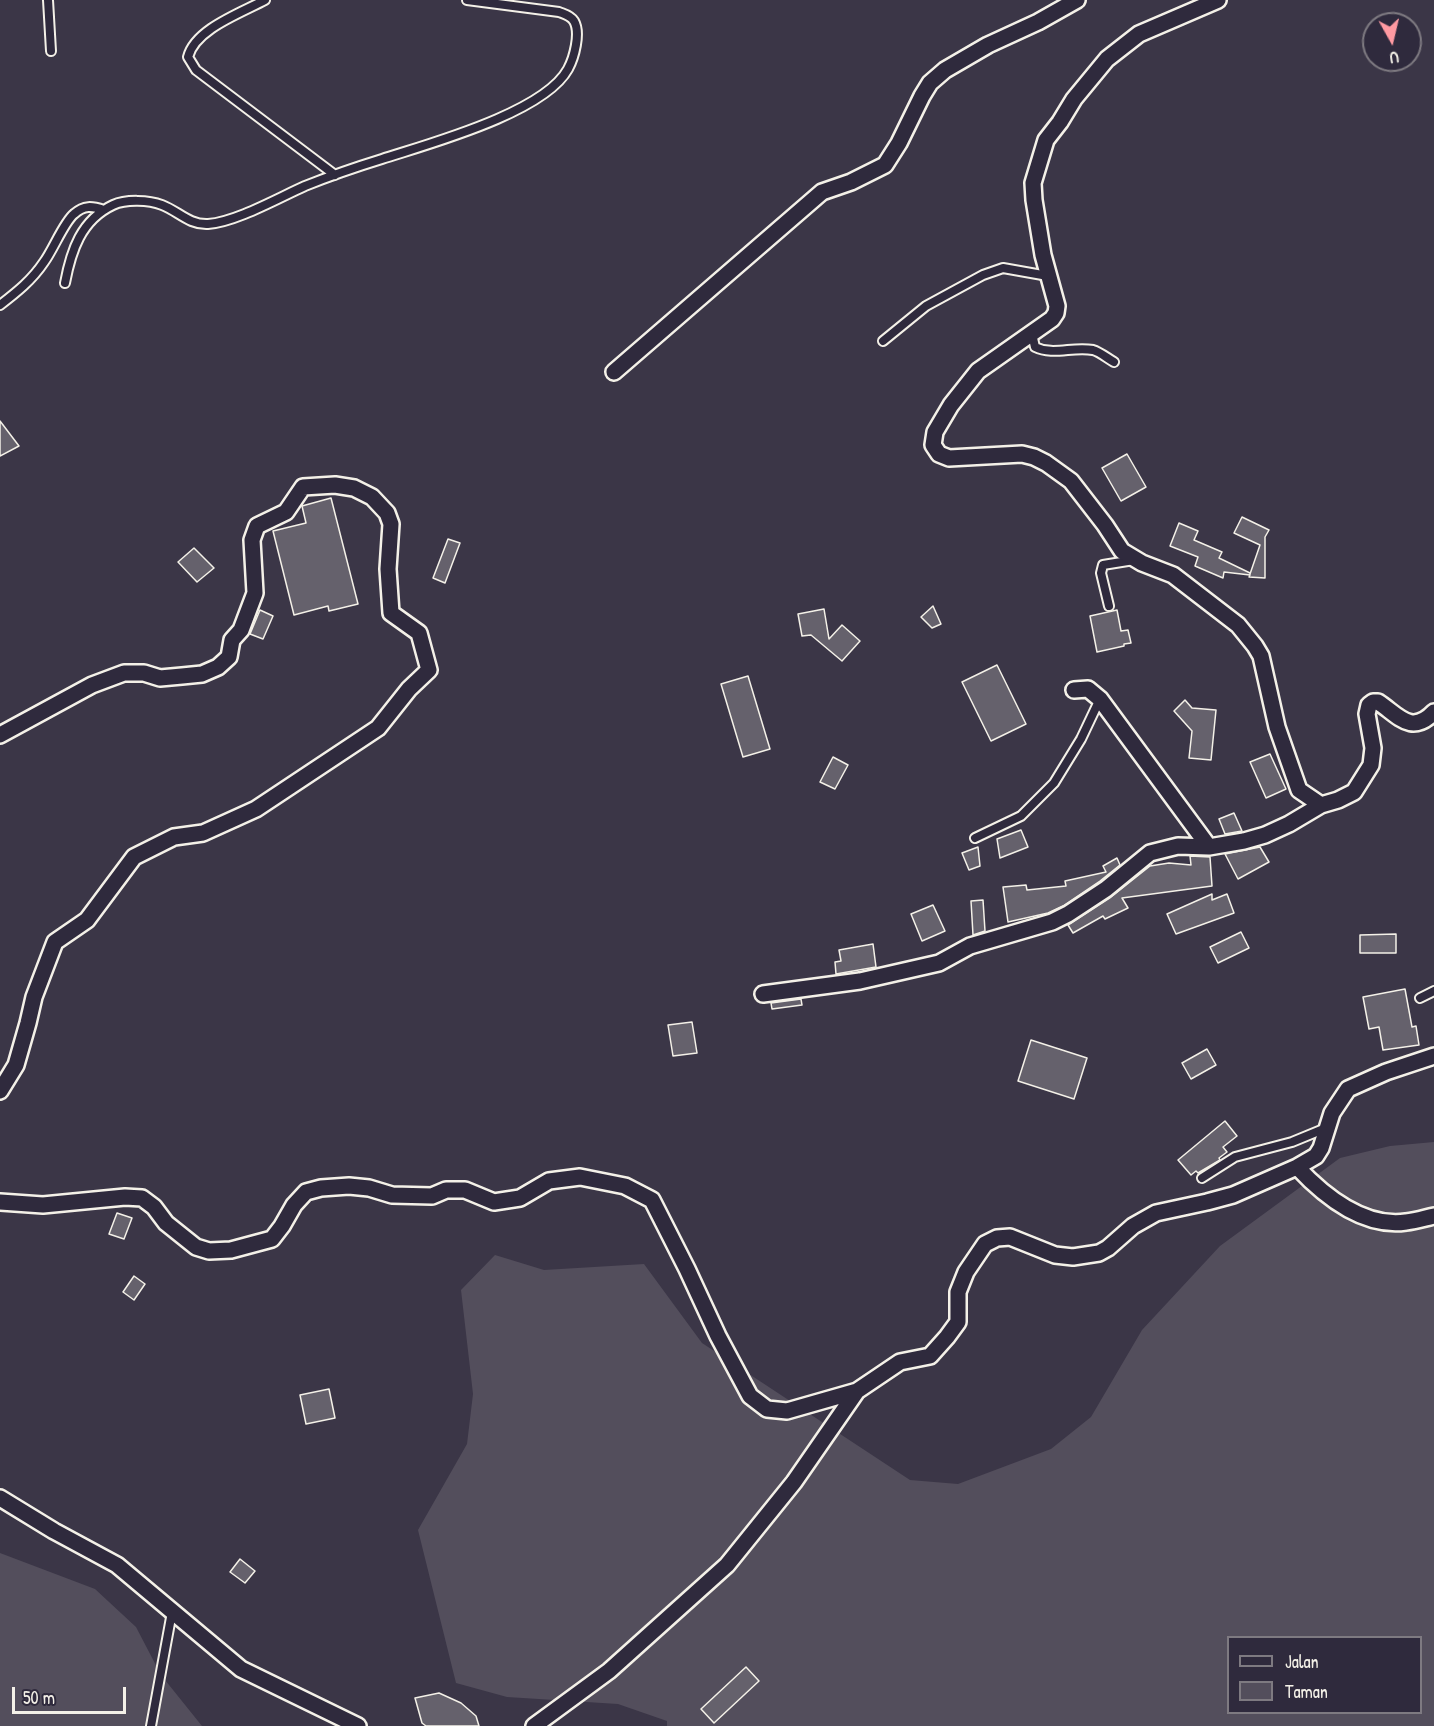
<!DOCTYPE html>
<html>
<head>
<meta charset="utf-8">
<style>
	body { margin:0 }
	#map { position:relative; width:1434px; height:1726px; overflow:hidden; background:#3b3647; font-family:"Patrick Hand",sans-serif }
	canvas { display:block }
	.legend { position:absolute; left:1227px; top:1636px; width:195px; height:78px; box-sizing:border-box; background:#2f2a3d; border:2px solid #7e7a81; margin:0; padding:8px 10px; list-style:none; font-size:18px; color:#f4f1e8 }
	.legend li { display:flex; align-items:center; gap:12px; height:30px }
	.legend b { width:30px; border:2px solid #7e7a81 }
	.north { position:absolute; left:1362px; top:12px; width:60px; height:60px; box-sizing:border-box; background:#2f2a3d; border:2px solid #7e7a81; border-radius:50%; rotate:172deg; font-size:16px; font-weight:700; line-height:24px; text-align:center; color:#f4f1e8 }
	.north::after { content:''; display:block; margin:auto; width:21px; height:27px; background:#ff9aa2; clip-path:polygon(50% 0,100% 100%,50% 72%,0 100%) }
	.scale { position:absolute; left:12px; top:1687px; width:114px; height:27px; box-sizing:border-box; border:3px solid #f4f1e8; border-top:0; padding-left:8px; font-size:18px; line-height:21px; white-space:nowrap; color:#f4f1e8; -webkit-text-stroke:4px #2f2a3d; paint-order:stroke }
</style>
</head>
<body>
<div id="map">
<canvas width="1434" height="1726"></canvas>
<ul class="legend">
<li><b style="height:8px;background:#2f2a3d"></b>Jalan</li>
<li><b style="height:16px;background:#534e5c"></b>Taman</li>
</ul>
<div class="north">U</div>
<div class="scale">50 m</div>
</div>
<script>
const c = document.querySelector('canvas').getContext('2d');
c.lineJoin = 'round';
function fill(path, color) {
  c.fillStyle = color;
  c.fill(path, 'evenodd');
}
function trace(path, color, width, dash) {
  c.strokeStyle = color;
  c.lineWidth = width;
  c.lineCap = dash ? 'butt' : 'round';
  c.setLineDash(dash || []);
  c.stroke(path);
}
const green = new Path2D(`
	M1434 1142V1726H667V1721L618 1704 507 1697 456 1683 418 1530 467 1444 473 1394 461 1290 495 1255 544 1270 644 1264 702 1343 910 1480 958 1484 1051 1449 1091 1417 1142 1330 1220 1246 1340 1158 1390 1146ZM1228 1638H1420V1712H1228Z
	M0 1553 95 1589 136 1627 161 1675 202 1726H0Z`);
const building = new Path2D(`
	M0 421 19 446 0 456Z
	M1127 454 1146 487 1121 501 1102 468Z
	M331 498 358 604 329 611 328 606 294 615 273 531 306 523 302 506Z
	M1242 517 1269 530 1265 537V578L1249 577 1250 575 1224 572 1223 578 1195 566 1198 557 1170 546 1179 523 1198 531 1194 540 1222 552 1219 558 1250 573V574L1260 545 1234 533Z
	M448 539 460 543 445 583 433 578Z
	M194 548 214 568 197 582 178 562Z
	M933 606 941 624 932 628 921 617Z
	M824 609 829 639 842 625 860 641 842 661 811 635 802 636 798 614Z
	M260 610 273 616 263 639 250 634Z
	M1117 610 1121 631 1128 630 1131 643 1124 644V646L1097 652 1090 616Z
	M997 665 1026 724 991 741 962 682Z
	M748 676 770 749 743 757 721 684Z
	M1185 700 1192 708 1216 710 1211 760 1189 758 1192 731 1174 711Z
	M1270 754 1286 789 1266 798 1250 762Z
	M833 757 848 765 835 789 820 782Z
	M1234 813 1242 831 1225 834 1219 819Z
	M1021 830 1028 847 1000 858 997 839Z
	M978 847 980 866 969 870 962 853Z
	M1260 847 1269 862 1238 879 1225 854Z
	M1190 856 1210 857 1212 886 1122 898 1128 908 1105 919 1103 916 1073 933 1068 925 1111 897 1150 866 1169 863 1191 865Z
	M1117 858 1120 865 1100 881 1063 906 1048 913 1008 922 1003 887 1026 885 1027 890 1066 886 1065 881 1106 872 1103 866Z
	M1212 894V900L1227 894 1234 913 1176 934 1167 914Z
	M983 900 985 931 973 935 971 901Z
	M933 905 945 931 922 941 911 914Z
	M1241 932 1249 948 1218 963 1210 947Z
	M1396 934V953H1360V935Z
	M873 944 876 967 836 974 835 962 841 961 839 950Z
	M1405 989 1412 1027 1416 1026 1419 1045 1383 1050 1379 1027 1369 1029 1363 997Z
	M801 999 802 1005 772 1009 771 1003Z
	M692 1022 697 1053 673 1056 668 1025Z
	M1031 1040 1087 1058 1074 1099 1018 1081Z
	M1207 1049 1216 1065 1191 1079 1182 1063Z
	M1225 1121 1237 1136 1223 1147 1227 1152 1219 1158 1220 1160 1198 1173 1196 1171 1191 1175 1178 1160Z
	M117 1213 132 1218 124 1239 109 1234Z
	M134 1276 145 1284 134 1300 123 1292Z
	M329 1389 335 1418 306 1424 300 1395Z
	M240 1559 255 1571 245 1583 230 1572Z
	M746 1667 759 1681 714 1723 701 1709Z
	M439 1693 461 1703 476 1716 479 1726H426L422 1723 415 1698Z`);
const lane = new Path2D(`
	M48 0 51 51
	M265 0C241 13 195 29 188 57L196 70 335 175
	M65 283C71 251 81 220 113 205 126 199 149 200 162 205 178 211 189 225 208 224 236 222 278 198 305 186 330 176 356 167 382 159 428 144 544 113 568 69 574 58 581 33 574 21 570 15 564 14 559 12L467 0
	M0 305C17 292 32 280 44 262 53 250 64 222 74 214 84 205 92 206 104 210
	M1032 334 1035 347C1053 356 1073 346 1093 350 1100 352 1107 358 1114 362
	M883 341 926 306 983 275 1003 268 1048 276
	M1109 606 1101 573 1103 565 1134 560
	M975 838 1021 816 1054 783 1081 739 1100 699
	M1420 998 1434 991
	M1202 1178 1235 1157 1292 1142 1326 1128
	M151 1726 172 1612`);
const street = new Path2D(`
	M1218 0 1139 34 1107 59 1074 99 1060 122 1046 140 1033 183 1034 200 1043 255 1057 306 1056 313 1052 319 978 371 951 405 935 432 933 445 939 454 949 458 1022 454 1034 457 1046 463 1071 481 1105 525 1122 551 1142 563 1173 575 1238 625 1255 646 1261 656 1277 727 1299 790 1321 805 1338 800 1354 792 1371 765 1373 748 1367 714 1369 705 1373 702H1378C1398 715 1411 736 1434 712
	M614 372 822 192 851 182 885 165 899 143 922 96 930 83 945 70 988 45 1038 22 1077 0
	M1074 690 1088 689 1100 699 1209 847
	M0 735 92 685 124 673H144L160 678 182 676 202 674 218 667 229 657 232 640 241 630 255 593 252 540 257 526 286 512 303 487 335 485 354 488 372 497 387 513 391 524 388 569 391 613 419 633 429 670 409 689 378 728 256 809 203 833 174 837 134 857 87 920 55 942 34 997 28 1023 16 1065 0 1091
	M763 994 860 981 939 963 970 946 1052 922 1068 914 1106 889 1150 853 1178 846 1209 847 1244 841 1265 835 1289 824 1321 805
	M1297 1167C1324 1196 1364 1228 1406 1222 1416 1221 1425 1218 1434 1216
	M0 1202 43 1205 125 1197 142 1198 154 1207 166 1223 196 1247 209 1251 231 1250 272 1239 282 1226 294 1205 306 1192 321 1188 349 1186 369 1188 392 1195 432 1196 446 1190H465L494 1202 520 1198 549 1181 580 1177 625 1186 652 1200 687 1269 718 1336 750 1396 767 1409 787 1411 857 1391
	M0 1498 54 1531 117 1565 241 1669 358 1726
	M534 1726 609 1671 727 1565 794 1482 857 1391 900 1362 930 1356 947 1337 958 1322V1292L966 1272 985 1244 997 1238 1010 1237 1055 1255 1073 1257 1099 1253 1108 1248 1133 1226 1156 1213 1207 1202 1233 1195 1297 1167 1316 1156 1321 1148 1332 1113 1348 1089 1386 1072 1434 1056`);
fill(green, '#534e5c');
fill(building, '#65616c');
trace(building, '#f4f1e8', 1.5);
trace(lane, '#f4f1e8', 12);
trace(street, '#f4f1e8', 20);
trace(lane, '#2f2a3d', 8);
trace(street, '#2f2a3d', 15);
</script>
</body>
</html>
